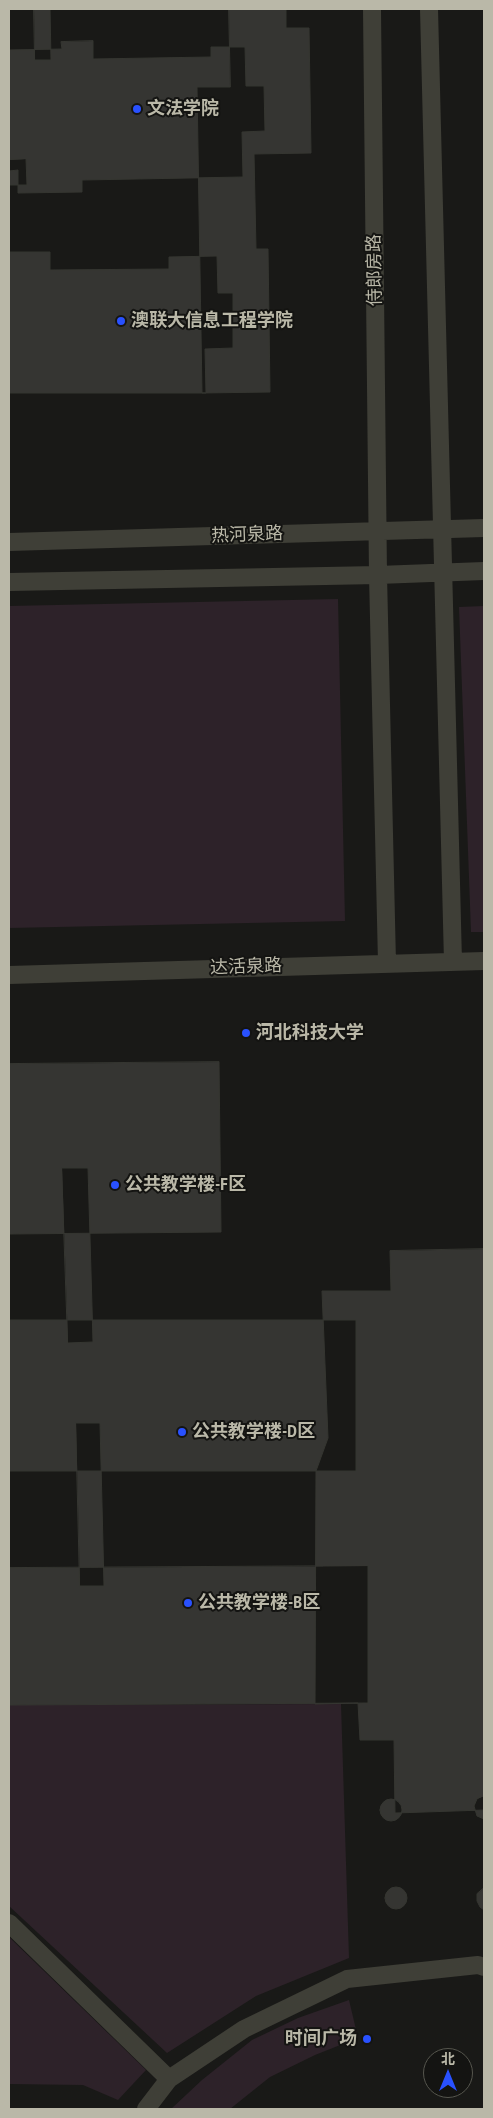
<!DOCTYPE html>
<html>
<head>
<meta charset="utf-8">
<style>
	body { margin:0 }
	#map { position:relative; width:493px; height:2118px; overflow:hidden; background:#191917; font-family:"PT Sans Narrow","Noto Sans SC",sans-serif }
	canvas { display:block }
	.frame { position:absolute; inset:0; border:10px solid #bab8a8; pointer-events:none }
	.north { position:absolute; left:423px; top:2048px; width:50px; height:50px; box-sizing:border-box; background:#141412; border:1px solid #56564e; border-radius:50%; rotate:0deg; font-size:14px; font-weight:700; line-height:20px; text-align:center; color:#bab8a8 }
	.north::after { content:''; display:block; margin:auto; width:18px; height:22px; background:#2951ff; clip-path:polygon(50% 0,100% 100%,50% 72%,0 100%) }
</style>
</head>
<body>
<div id="map">
<canvas width="493" height="2118"></canvas>
<div class="frame"></div>
<div class="north">北</div>
</div>
<script>
const c = document.querySelector('canvas').getContext('2d');
c.lineJoin = 'round';
function fill(path, color) {
  c.fillStyle = color;
  c.fill(path, 'evenodd');
}
function trace(path, color, width, dash) {
  c.strokeStyle = color;
  c.lineWidth = width;
  c.lineCap = dash ? 'butt' : 'round';
  c.setLineDash(dash || []);
  c.stroke(path);
}
function write(font, color, halo, rows, align = 'center') {
  c.font = font + ' "PT Sans Narrow","Noto Sans SC",sans-serif';
  c.lineWidth = 4;
  c.setLineDash([]);
  c.textBaseline = 'middle';
  c.strokeStyle = halo;
  c.fillStyle = color;
  for (const [text, x, y, turn = 0] of rows) {
    c.save();
    c.translate(x, y);
    c.rotate((+turn || 0) * Math.PI / 180);
    c.textAlign = isNaN(turn) ? turn : align;
    if (halo) c.strokeText(text, 0, 0);
    c.fillText(text, 0, 0);
    c.restore();
  }
}
const green = new Path2D(`
	M338 599 345 921 9 928V606Z
	M484 606V932H471L459 607Z
	M341 1704 349 1958 256 1996 167 2053 9 1906V1705Z
	M9 1937 146 2070 118 2100 83 2085 9 2084Z
	M349 2000 358 2038 315 2055 270 2077 230 2109H171L202 2080 252 2040 298 2018Z`);
const building = new Path2D(`
	M34 9H50L51 60H35Z
	M229 9H286V28H309L311 153 254 154 256 249H268L270 392 202 393 197 87H230Z
	M93 41V59L211 57V47H245L246 86H264L265 131 242 132 243 177 82 180V192L18 193V170L9 171V50L62 49 61 42Z
	M26 159 27 185H9V160Z
	M9 252H50V270L169 269V257L217 256 218 293H233V348L205 349 206 393H9Z
	M219 1062 221 1232 9 1234V1064Z
	M62 1168H88L93 1342 68 1343Z
	M484 1249V1810L395 1813 394 1740H360L358 1703 315 1704 316 1471 328 1438 322 1291H391L390 1251Z
	M9 1320H356V1471H9Z
	M76 1423H100L104 1586H80Z
	M368 1566V1703L9 1705V1568Z
	M484 1796V1819L477 1816 474 1806 477 1799Z
	M380 1810a11 11 0 1 1 22 0a11 11 0 1 1-22 0Z
	M385 1898a11 11 0 1 1 22 0a11 11 0 1 1-22 0Z
	M484 1888V1910L480 1907 477 1901V1894Z`);
const lane = new Path2D(`
	M372 9 378 575 387 963
	M429 9 453 962
	M9 542 484 528
	M9 582 378 575 484 571
	M9 975 484 961
	M9 1923 169 2079
	M146 2109 169 2079 244 2029 347 1979 478 1965 484 1967`);
const markers = [
	[137,109,5,"#2951ff"],
	[121,321,5,"#2951ff"],
	[246,1033,5,"#2951ff"],
	[115,1185,5,"#2951ff"],
	[182,1432,5,"#2951ff"],
	[188,1603,5,"#2951ff"],
	[367,2039,5,"#2951ff"]
];
const poiNames = [
	["文法学院",147,109],
	["澳联大信息工程学院",131,321],
	["河北科技大学",256,1033],
	["公共教学楼-F区",125,1185],
	["公共教学楼-D区",192,1432],
	["公共教学楼-B区",198,1603],
	["时间广场",357,2039,"right"]
];
const streetNames = [
	["侍郎房路",375,270,-91],
	["热河泉路",247,535,-2],
	["达活泉路",246,967,-2]
];
fill(green, '#2d2229');
fill(building, '#353532');
trace(building, '#353631', 1);
trace(lane, '#3f3f37', 18);
for (const [x, y, r, color] of markers) {
  const dot = new Path2D();
  dot.arc(x, y, r, 0, 2 * Math.PI);
  c.fillStyle = color;
  c.fill(dot);
  trace(dot, '#141412', 2);
}
write('bold 18px', '#bab8a8', '#141412', poiNames, 'left');
write('18px', '#bab8a8', '#141412', streetNames);
</script>
</body>
</html>
